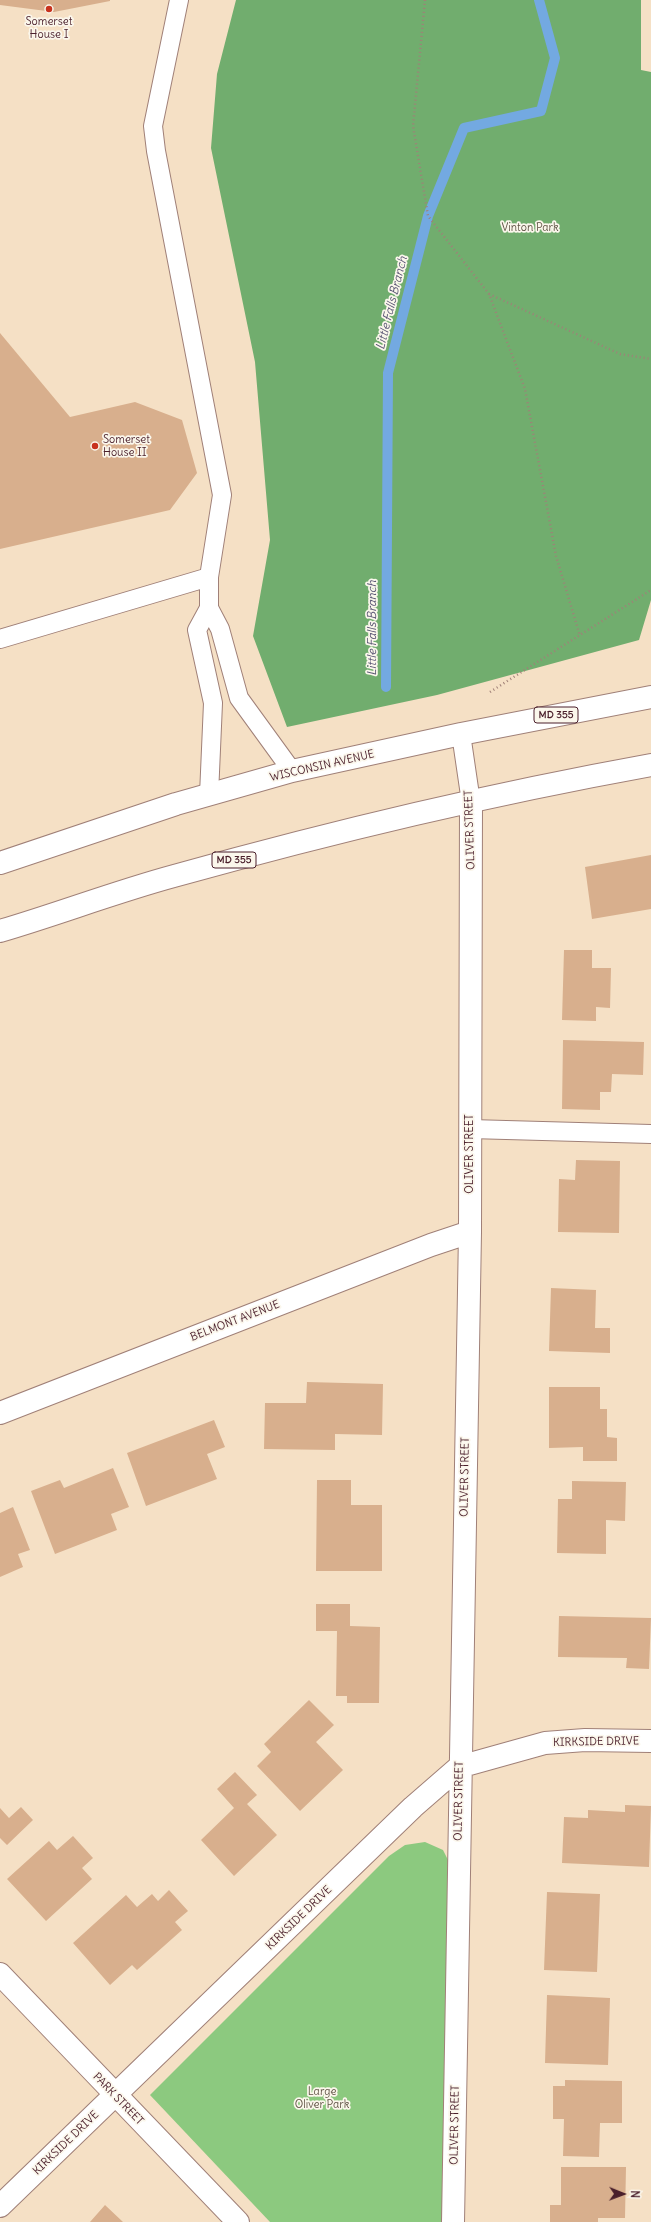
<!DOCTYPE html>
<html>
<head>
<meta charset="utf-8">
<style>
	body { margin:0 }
	#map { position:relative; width:651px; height:2222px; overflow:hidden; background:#f5e0c5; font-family:Delius,sans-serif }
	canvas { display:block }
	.north { position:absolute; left:603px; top:2174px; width:40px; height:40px; -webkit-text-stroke:3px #fbf7ec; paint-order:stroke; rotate:91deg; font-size:11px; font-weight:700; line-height:16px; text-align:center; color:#4a1f2b }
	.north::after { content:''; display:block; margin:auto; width:14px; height:18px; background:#4a1f2b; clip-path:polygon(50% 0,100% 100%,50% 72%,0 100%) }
</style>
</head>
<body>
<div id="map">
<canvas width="651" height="2222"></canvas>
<div class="north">N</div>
</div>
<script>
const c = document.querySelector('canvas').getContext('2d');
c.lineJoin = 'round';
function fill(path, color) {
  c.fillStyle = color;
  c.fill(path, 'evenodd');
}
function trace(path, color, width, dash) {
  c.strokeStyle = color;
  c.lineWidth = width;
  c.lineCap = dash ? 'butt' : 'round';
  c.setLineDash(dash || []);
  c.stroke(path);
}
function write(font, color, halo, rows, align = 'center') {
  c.font = font + ' Delius,sans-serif';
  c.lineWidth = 3.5;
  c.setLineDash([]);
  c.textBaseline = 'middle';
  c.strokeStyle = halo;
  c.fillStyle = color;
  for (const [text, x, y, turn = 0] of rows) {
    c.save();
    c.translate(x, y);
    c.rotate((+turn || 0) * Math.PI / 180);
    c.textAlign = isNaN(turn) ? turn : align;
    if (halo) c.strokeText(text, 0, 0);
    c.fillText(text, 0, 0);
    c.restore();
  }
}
const green = new Path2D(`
	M425 1842 443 1850 448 1860 443 2222H270L150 2095 389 1856 405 1845Z`);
const forest = new Path2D(`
	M236 0H641V70L651 72V600L639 640 437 695 287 727 253 636 270 540 255 362 211 148 217 74Z`);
const stream = new Path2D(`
	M386 687 388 373 428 216 464 128 541 111 555 58 539 0`);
const building = new Path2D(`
	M0 0H110V1L54 12 0 5Z
	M0 333 70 417 135 402 182 420 197 473 170 510 0 549Z
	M651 855V909L592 919 585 867Z
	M564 950H592V968H611L610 1008 596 1007V1021L562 1020Z
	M563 1040 644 1042 643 1075 612 1074 611 1092H600V1110L562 1109Z
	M576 1160 620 1161 619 1233 558 1232 559 1179 575 1180Z
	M551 1288 596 1290 595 1328H610V1353L549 1351Z
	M307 1382 383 1384 382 1435 335 1434V1450L264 1449 265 1403H306Z
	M549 1387H600V1409H607V1437L617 1438V1461H583V1447L549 1448Z
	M214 1420 225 1447 207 1454 217 1479 146 1506 127 1453Z
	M113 1468 129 1507 111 1514 117 1530 55 1554 31 1491 60 1480 64 1488Z
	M317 1480H351V1505H382V1571H316Z
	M572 1481 626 1482 625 1521 606 1520V1554L557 1553 558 1499H572Z
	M13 1507 30 1550 18 1554 23 1567 0 1577V1513Z
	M316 1604H350V1626L380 1627 379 1703H347V1696H336L337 1631H316Z
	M559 1616 651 1618 649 1669 626 1668 627 1658 558 1657Z
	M309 1700 334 1725 316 1742 343 1770 300 1811 257 1766 271 1752 264 1744Z
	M235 1772 257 1795 247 1804 277 1835 234 1876 201 1840 234 1808 217 1789Z
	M625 1805 651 1806 649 1867 562 1863 564 1817 588 1818V1810L625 1812Z
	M21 1807 33 1820 7 1845 0 1838V1808L9 1818Z
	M73 1836 93 1858 82 1868 92 1879 46 1921 7 1879 49 1841 57 1850Z
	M169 1890 188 1911 175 1922 182 1930 137 1970 132 1965 110 1985 73 1943 126 1895 137 1907 152 1894 158 1901Z
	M547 1892 600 1894 597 1972 544 1970Z
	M547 1995 610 1998 608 2065 545 2063Z
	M565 2080 622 2081V2123H600L599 2157 563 2156 564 2119H553V2086H565Z
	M561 2167H626L625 2218H598V2222H550V2205H561Z
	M105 2205 123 2222H90Z`);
const path = new Path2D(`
	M425 0 413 126 428 216 489 294 525 389 556 556 580 636
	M489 294 620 354 651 359
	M490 692 651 590`);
const service = new Path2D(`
	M179 0 153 126 156 151 222 495 209 577V608L197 630 213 703 209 795
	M209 608 220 629 239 698 292 771
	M0 639 209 577
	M461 734 471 802
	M470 1129 651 1134`);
const minor = new Path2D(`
	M0 1413 431 1245 470 1232
	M0 1974 238 2222
	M0 2206 413 1807 459 1767 545 1743 585 1740 651 1741
	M453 2222 470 1232 471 802`);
const primary = new Path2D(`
	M0 863 176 804 292 771 461 734 651 697
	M0 931C58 914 115 892 174 876 331 832 491 794 651 765`);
const markers = [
	[49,9,4,"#c8321e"],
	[95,446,4,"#c8321e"]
];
const shields = [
	[556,715,44],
	[234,860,44]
];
const shieldNames = [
	["MD 355",556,715],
	["MD 355",234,860]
];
const poiNames = [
	["Somerset",49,22],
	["House I",49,35],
	["Somerset",103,440,"left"],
	["House II",103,453,"left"]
];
const parkNames = [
	["Vinton Park",530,228],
	["Large",322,2092],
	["Oliver Park",322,2105]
];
const streetNames = [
	["WISCONSIN AVENUE",322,766,-13],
	["OLIVER STREET",470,830,-92],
	["OLIVER STREET",470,1154,-90],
	["BELMONT AVENUE",235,1321,-21],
	["OLIVER STREET",465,1477,-89],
	["KIRKSIDE DRIVE",596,1742,-1],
	["OLIVER STREET",459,1801,-89],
	["KIRKSIDE DRIVE",299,1918,-44],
	["PARK STREET",118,2099,46],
	["OLIVER STREET",455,2125,-89],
	["KIRKSIDE DRIVE",66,2143,-44]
];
const waterNames = [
	["Little Falls Branch",392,303,-76],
	["Little Falls Branch",373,628,-90]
];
fill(green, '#8cc97f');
fill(forest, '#71ad6e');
trace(stream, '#73a9e1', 10);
fill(building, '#d8af8d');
trace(service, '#a08078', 20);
trace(minor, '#a08078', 24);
trace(primary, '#a08078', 24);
trace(path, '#a08078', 2.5, [1, 3]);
trace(service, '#fff', 18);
trace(minor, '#fff', 22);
trace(primary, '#fff', 22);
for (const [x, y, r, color] of markers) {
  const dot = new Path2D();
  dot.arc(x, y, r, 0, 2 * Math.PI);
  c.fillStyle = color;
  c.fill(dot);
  trace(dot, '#fbf7ec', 1.5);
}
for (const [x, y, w] of shields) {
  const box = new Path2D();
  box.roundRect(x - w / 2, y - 8, w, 16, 3);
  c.fillStyle = '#fbf7ec';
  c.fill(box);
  trace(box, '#4a1f2b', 1);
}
write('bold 10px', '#4a1f2b', null, shieldNames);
write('11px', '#4a1f2b', '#fbf7ec', poiNames);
write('11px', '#5e5244', '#fbf7ec', parkNames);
write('11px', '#4a1f2b', '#fbf7ec', streetNames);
write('italic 12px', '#5a5674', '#fbf7ec', waterNames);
</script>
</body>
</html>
